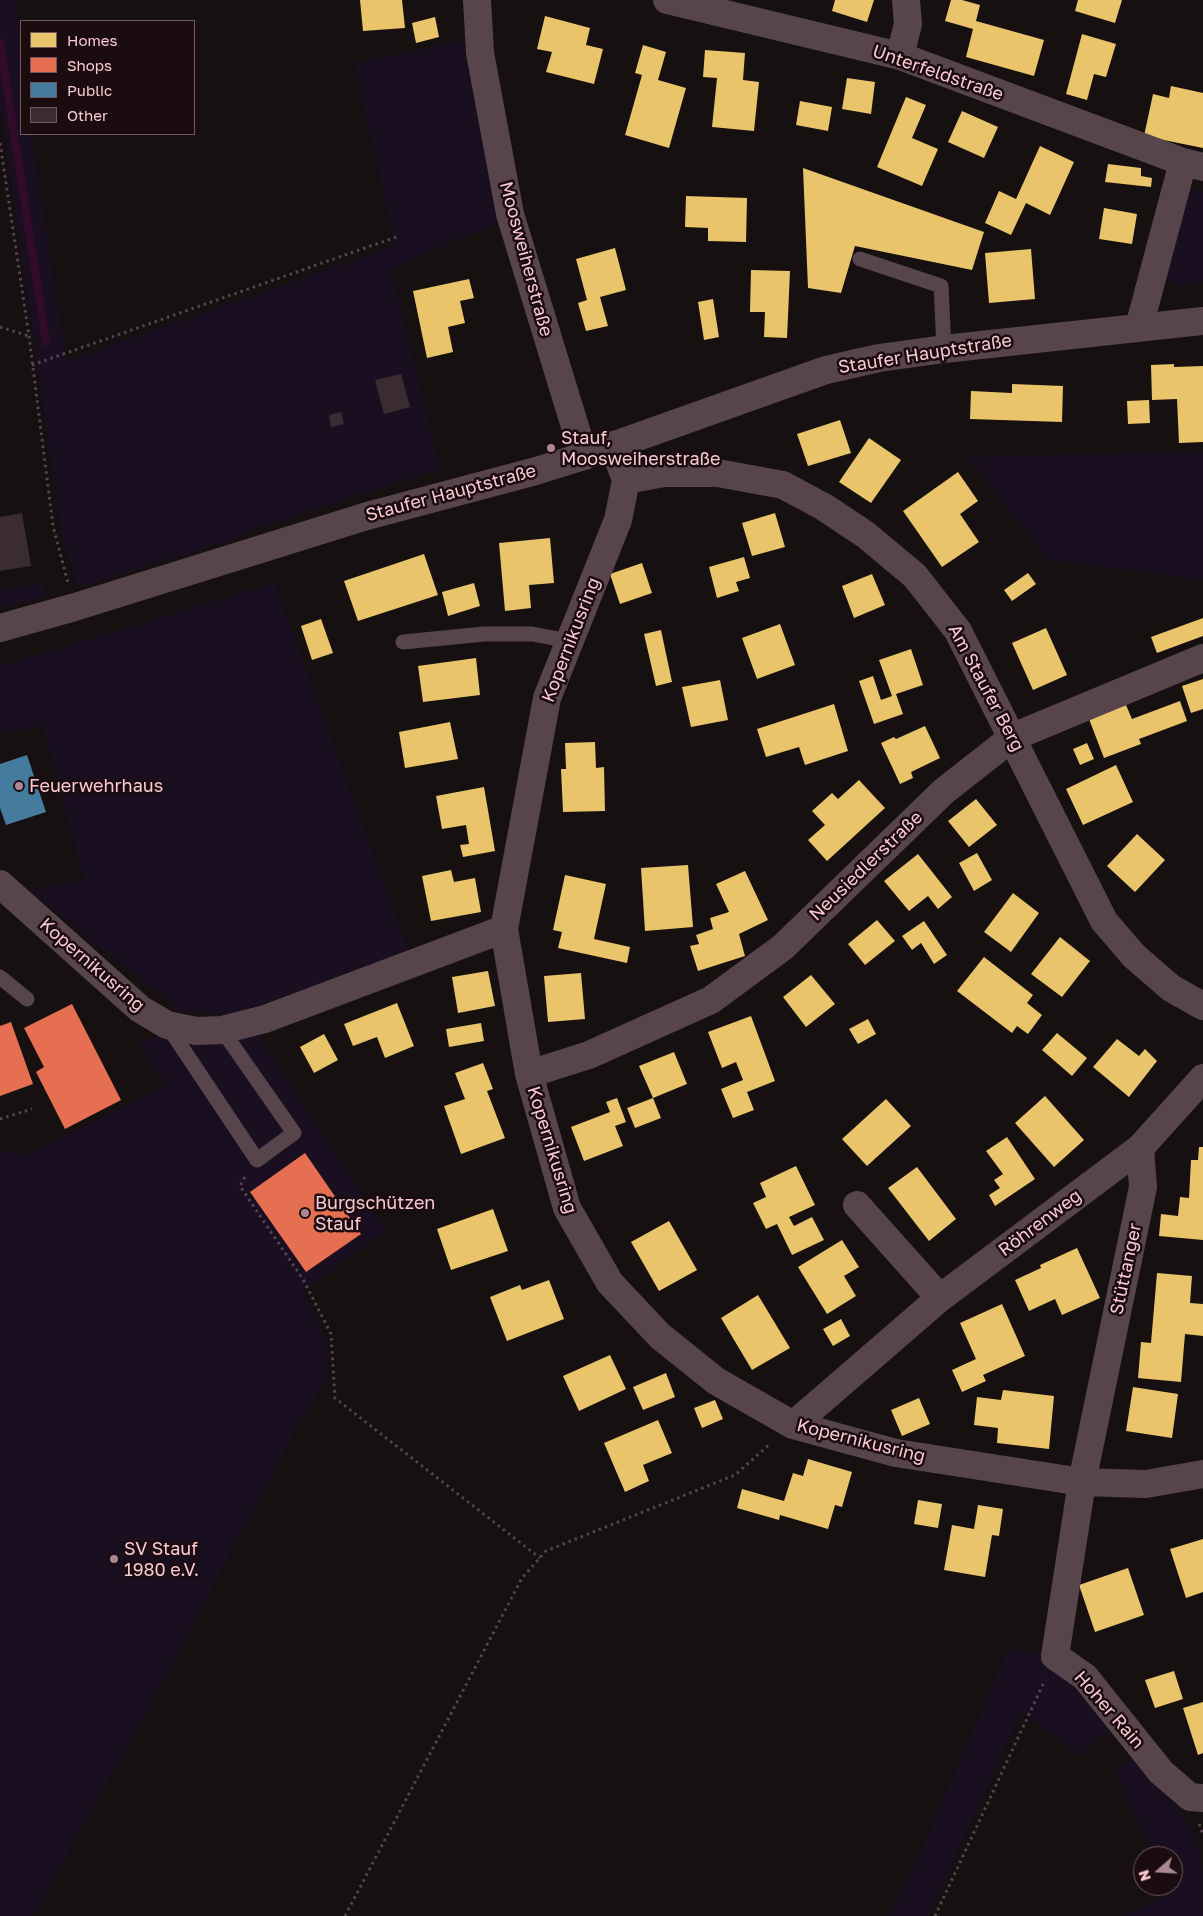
<!DOCTYPE html>
<html>
<head>
<meta charset="utf-8">
<style>
	body { margin:0 }
	#map { position:relative; width:1203px; height:1916px; overflow:hidden; background:#161011; font-family:"Golos Text",sans-serif }
	canvas { display:block }
	.legend { position:absolute; left:20px; top:20px; width:175px; height:115px; box-sizing:border-box; background:#1a0c0f; border:1px solid #74585f; margin:0; padding:6px 9px; list-style:none; font-size:15px; color:#fbc9d6 }
	.legend li { display:flex; align-items:center; gap:10px; height:25px }
	.legend b { width:25px; border:1px solid #74585f }
	.north { position:absolute; left:1133px; top:1846px; width:50px; height:50px; box-sizing:border-box; background:#1a0c0f; border:1px solid #74585f; border-radius:50%; rotate:251deg; font-size:14px; font-weight:700; line-height:20px; text-align:center; color:#fbc9d6 }
	.north::after { content:''; display:block; margin:auto; width:18px; height:22px; background:#ab8891; clip-path:polygon(50% 0,100% 100%,50% 72%,0 100%) }
</style>
</head>
<body>
<div id="map">
<canvas width="1203" height="1916"></canvas>
<ul class="legend">
<li><b style="height:14px;background:#e9c46a"></b>Homes</li>
<li><b style="height:14px;background:#e76f51"></b>Shops</li>
<li><b style="height:14px;background:#457b9d"></b>Public</li>
<li><b style="height:14px;background:#3a2c30"></b>Other</li>
</ul>
<div class="north">N</div>
</div>
<script>
const c = document.querySelector('canvas').getContext('2d');
c.lineJoin = 'round';
function fill(path, color) {
  c.fillStyle = color;
  c.fill(path, 'evenodd');
}
function trace(path, color, width, dash) {
  c.strokeStyle = color;
  c.lineWidth = width;
  c.lineCap = dash ? 'butt' : 'round';
  c.setLineDash(dash || []);
  c.stroke(path);
}
function write(font, color, halo, rows, align = 'center') {
  c.font = font + ' "Golos Text",sans-serif';
  c.lineWidth = 5;
  c.setLineDash([]);
  c.textBaseline = 'middle';
  c.strokeStyle = halo;
  c.fillStyle = color;
  for (const [text, x, y, turn = 0] of rows) {
    c.save();
    c.translate(x, y);
    c.rotate((+turn || 0) * Math.PI / 180);
    c.textAlign = isNaN(turn) ? turn : align;
    if (halo) c.strokeText(text, 0, 0);
    c.fillText(text, 0, 0);
    c.restore();
  }
}
const green = new Path2D(`
	M0 0H16L21 48V134H31L63 338 65 361 395 246 354 63 462 41 498 222 391 269 440 469 256 529 228 541 78 588 62 536 0 104Z
	M1187 187 1203 192V282L1179 288 1165 276Z
	M1203 452V580L1047 559 968 457Z
	M46 582 44 597 0 608V589Z
	M275 583 409 952 244 1014 182 1012 28 890 84 880 43 726 0 734V666Z
	M254 1029 386 1230 303 1291 327 1342V1377L293 1435 152 1702 33 1916H0V1150L25 1155 167 1086 139 1043 161 1035Z
	M1008 1649 1042 1652 1110 1729 1080 1756 1022 1712 928 1916H887L904 1889Z
	M1133 1757C1159 1785 1193 1820 1202 1858 1203 1872 1203 1901 1203 1916H1122L1172 1892 1170 1886H1173V1856H1155L1115 1773Z`);
const homes = new Path2D(`
	M360 0H402L405 28 363 31Z
	M835 0H874L867 22 832 11Z
	M951 0H962L980 5 976 21 1044 40 1034 76 966 57 973 29 945 21Z
	M1078 0H1122L1115 23 1075 11Z
	M545 16 590 28 586 45 603 49 594 84 546 72 552 52 537 49Z
	M435 17 439 37 416 43 412 23Z
	M1082 34 1116 44 1106 77 1094 74 1087 100 1066 94Z
	M643 45 666 52 658 80 686 88 669 148 625 135 642 75 635 73Z
	M705 50 745 53 743 80 759 82 754 131 712 127 717 78 703 77Z
	M847 78 875 82 871 114 842 109Z
	M1171 86 1203 93V148L1144 136 1153 94 1169 98Z
	M906 97 926 105 912 138 938 149 922 186 877 167Z
	M800 101 832 107 828 131 796 125Z
	M962 111 998 127 984 158 948 142Z
	M1040 146 1074 162 1050 215 1026 203 1011 235 985 223 999 191 1016 199Z
	M1108 164 1141 168V176L1152 178 1151 187 1105 182Z
	M803 168 984 232 972 270 855 246 841 293 808 288Z
	M686 196 747 198 746 242 708 241V228L685 227Z
	M1104 208 1137 214 1132 244 1099 239Z
	M615 248 626 290 600 297 608 326 586 331 578 303 587 300 576 259Z
	M1031 249 1035 299 989 303 985 253Z
	M751 270 790 271 787 338 764 337 765 312H750Z
	M469 279 474 298 460 301 465 323 448 327 453 352 427 358 413 291Z
	M713 299 719 337 704 340 698 302Z
	M1174 364V367L1203 366V442L1179 443 1177 399 1152 400 1151 365Z
	M1012 384 1063 386 1062 422 970 419 971 391 1012 393Z
	M1149 400 1150 423 1128 424 1127 401Z
	M840 420 851 453 808 466 797 434Z
	M869 438 901 460 871 503 839 482Z
	M958 472 978 501 960 514 979 542 942 567 903 511Z
	M775 513 785 547 752 556 742 523Z
	M550 538 554 583 529 585 531 608 505 611 499 543Z
	M424 554 438 595 358 621 344 581Z
	M744 557 750 578 736 582 739 591 717 598 709 567Z
	M642 563 652 593 620 604 610 574Z
	M1028 573 1036 584 1012 601 1004 590Z
	M872 574 885 605 854 618 842 586Z
	M474 583 480 606 448 616 442 592Z
	M1203 618V636L1157 653 1151 637Z
	M321 619 333 653 312 660 301 626Z
	M780 624 795 665 757 679 742 638Z
	M1046 628 1067 675 1033 690 1012 643Z
	M661 630 672 682 656 686 644 634Z
	M911 649 923 685 896 694 903 714 874 724 859 681 873 676 881 700 892 696 879 660Z
	M476 658 480 695 423 702 418 666Z
	M1203 679V709L1191 713 1182 686Z
	M720 680 728 720 691 727 682 687Z
	M1180 701 1187 721 1139 739 1141 744 1104 758 1089 719 1126 705 1132 719Z
	M834 704 848 751 805 765 799 747 766 757 757 729Z
	M450 722 458 759 405 768 399 732Z
	M925 726 940 758 911 772 913 778 900 784 881 743 894 737 896 739Z
	M595 742 596 768 604 767 605 811 563 812 561 769H566L565 743Z
	M1087 743 1094 759 1080 765 1073 749Z
	M1116 765 1133 802 1083 825 1066 789Z
	M859 780 885 808 827 861 808 840 825 825 812 811 832 793 838 799Z
	M484 787 495 851 463 857 460 845 469 844 466 825 442 829 436 796Z
	M976 799 997 825 969 847 948 821Z
	M1137 834 1165 860 1135 892 1107 866Z
	M977 853 992 880 974 891 959 863Z
	M918 854 952 897 938 909 928 896 909 911 884 881Z
	M688 865 693 927 645 931 641 868Z
	M451 870 454 882 475 878 481 912 431 921 422 876Z
	M745 871 768 920 739 934 745 956 698 971 690 946 699 944 696 935 713 929 710 918 729 912 716 884Z
	M565 875 606 884 594 939 630 947 627 963 558 948 562 932 553 930Z
	M1013 893 1039 913 1011 952 984 932Z
	M877 920 895 941 865 965 848 944Z
	M924 921 947 955 934 964 921 943 912 950 902 936Z
	M1060 937 1090 961 1062 997 1031 974Z
	M984 957 1033 995 1027 1003 1042 1015 1028 1034 1017 1026 1012 1033 957 991Z
	M488 971 495 1006 458 1013 452 977Z
	M581 973 585 1019 548 1022 544 976Z
	M811 975 835 1004 806 1027 783 997Z
	M397 1003 414 1046 385 1058 377 1037 353 1046 344 1024Z
	M751 1016 775 1081 747 1092 754 1110 733 1118 721 1089 743 1080 736 1062 722 1068 708 1032Z
	M868 1019 876 1034 858 1044 849 1029Z
	M481 1023 484 1041 449 1047 446 1029Z
	M1057 1033 1087 1058 1072 1076 1042 1050Z
	M324 1034 338 1060 314 1073 300 1047Z
	M1117 1039 1139 1056 1145 1049 1157 1061 1129 1097 1093 1067Z
	M674 1052 687 1084 653 1098 639 1066Z
	M483 1063 493 1089 487 1091 505 1138 461 1154 444 1106 465 1099 455 1073Z
	M1045 1096 1084 1140 1054 1167 1015 1123Z
	M617 1098 626 1122 615 1126 623 1146 584 1161 571 1127 610 1112 606 1102Z
	M653 1098 661 1118 635 1128 627 1108Z
	M886 1099 911 1126 867 1166 842 1139Z
	M1007 1137 1035 1179 995 1206 989 1195 1000 1188 994 1180 1003 1174 986 1151Z
	M1199 1147H1203V1240L1159 1236 1161 1214 1178 1216 1180 1197 1189 1198 1191 1160H1198Z
	M796 1166 815 1205 789 1217 794 1226 812 1217 824 1240 792 1255 777 1224 766 1229 753 1203 766 1197 760 1183Z
	M917 1167 956 1219 929 1241 888 1188Z
	M493 1209 508 1251 451 1270 437 1229Z
	M669 1221 697 1270 659 1291 631 1242Z
	M842 1240 859 1267 844 1276 856 1296 827 1314 798 1267Z
	M1077 1248 1100 1298 1062 1315 1055 1299 1029 1311 1015 1280 1041 1268 1040 1265Z
	M1157 1273 1192 1276 1190 1303 1203 1304V1336L1185 1334 1181 1382 1138 1378 1141 1342 1151 1343Z
	M549 1280 564 1319 507 1341 490 1297 520 1285 522 1290Z
	M758 1295 790 1348 752 1370 721 1318Z
	M1002 1304 1025 1356 983 1375 986 1381 962 1392 952 1370 976 1359 960 1323Z
	M841 1319 850 1336 833 1346 823 1329Z
	M610 1355 626 1389 579 1411 563 1376Z
	M666 1373 675 1397 643 1410 633 1387Z
	M1133 1387 1178 1394 1172 1438 1126 1431Z
	M1003 1390 1054 1396 1049 1449 997 1443 998 1428 974 1425 977 1397 1001 1400Z
	M919 1398 930 1424 902 1436 891 1410Z
	M715 1400 723 1419 702 1428 694 1408Z
	M658 1420 672 1453 643 1465 649 1481 625 1492 604 1443Z
	M808 1459 852 1472 842 1507 835 1505 828 1529 780 1515 779 1520 737 1508 742 1489 784 1501 793 1473 803 1476Z
	M918 1500 942 1504 938 1528 914 1524Z
	M978 1505 1003 1509 999 1536 992 1535 985 1577 944 1570 952 1525 974 1529Z
	M1203 1539V1592L1186 1598 1170 1549Z
	M1128 1568 1144 1615 1095 1632 1079 1585Z
	M1174 1671 1183 1699 1155 1708 1145 1680Z
	M1203 1702V1753L1198 1755 1183 1708Z`);
const shops = new Path2D(`
	M72 1004 121 1100 65 1129 36 1072 44 1067 24 1028Z
	M11 1022 33 1084 0 1096V1026Z
	M305 1153 361 1234 306 1272 250 1192Z`);
const public = new Path2D(`
	M27 755 46 812 6 825 0 808V764Z`);
const stream = new Path2D(`
	M0 42 46 342`);
const building = new Path2D(`
	M401 374 410 407 384 414 375 380Z
	M341 412 344 424 331 427 329 415Z
	M22 513 31 566 0 571V517Z`);
const path = new Path2D(`
	M0 143 29 336 53 526 68 583
	M0 327 29 336
	M32 365 399 236
	M0 1119 32 1109
	M245 1177 240 1186 304 1281 331 1334 335 1398 540 1558
	M1199 1824 1203 1835
	M345 1916 522 1578 546 1551 735 1475 771 1443
	M935 1916 1045 1680`);
const service = new Path2D(`
	M860 259 941 286 944 349
	M403 642 484 634H532L569 641
	M0 977 27 999
	M167 1025 257 1160 294 1133 222 1030`);
const minor = new Path2D(`
	M477 0 480 53 510 214 584 456
	M667 0 900 56 1183 162 1203 167
	M900 56 908 24 906 0
	M1139 327 1183 162
	M613 445 626 480 618 520 547 698 504 929 529 1074 567 1208 610 1283 660 1336 716 1381 793 1425 896 1453 1082 1482 1146 1484 1203 1474
	M626 480 664 473H718L783 485 824 507 866 535 915 576 958 631 1104 921 1134 956 1171 988 1203 1006
	M0 884 140 1009 167 1025 196 1031 222 1030 265 1019 504 929
	M529 1074 589 1055 711 1000 783 947 944 791 1013 737 1203 658
	M1203 1078 1140 1148 1143 1187 1082 1482 1055 1656 1085 1677 1161 1772 1190 1797 1203 1798
	M857 1205 940 1298
	M793 1425 940 1298 1140 1148`);
const tertiary = new Path2D(`
	M0 628 75 607 367 516 536 471 584 456 826 370 879 358 944 349 1203 321`);
const markers = [
	[551,448,5,"#ab8891"],
	[19,786,5,"#ab8891"],
	[305,1213,5,"#ab8891"],
	[114,1559,5,"#ab8891"]
];
const streetNames = [
	["Unterfeldstraße",938,73,19],
	["Moosweiherstraße",526,259,75],
	["Staufer Hauptstraße",925,354,-9],
	["Staufer Hauptstraße",451,493,-15],
	["Kopernikusring",571,640,-69],
	["Am Staufer Berg",986,688,62],
	["Neusiedlerstraße",866,866,-44],
	["Kopernikusring",92,965,41],
	["Kopernikusring",552,1150,73],
	["Röhrenweg",1040,1223,-37],
	["Stüttanger",1126,1269,-78],
	["Kopernikusring",861,1441,14],
	["Hoher Rain",1109,1710,49]
];
const poiNames = [
	["Stauf,",561,438],
	["Moosweiherstraße",561,459],
	["Feuerwehrhaus",29,786],
	["Burgschützen",315,1203],
	["Stauf",315,1224],
	["SV Stauf",124,1549],
	["1980 e.V.",124,1570]
];
fill(green, '#1a0f21');
fill(homes, '#e9c46a');
fill(shops, '#e76f51');
fill(public, '#457b9d');
trace(stream, '#310b28', 8);
fill(building, '#3a2c30');
trace(path, '#564353', 3, [2.5, 4]);
trace(service, '#57454b', 15);
trace(minor, '#57454b', 28);
trace(tertiary, '#57454b', 28);
for (const [x, y, r, color] of markers) {
  const dot = new Path2D();
  dot.arc(x, y, r, 0, 2 * Math.PI);
  c.fillStyle = color;
  c.fill(dot);
  trace(dot, '#1a0c0f', 2);
}
write('18px', '#fbc9d6', '#1a0c0f', streetNames);
write('18px', '#fbc9d6', '#1a0c0f', poiNames, 'left');
</script>
</body>
</html>
